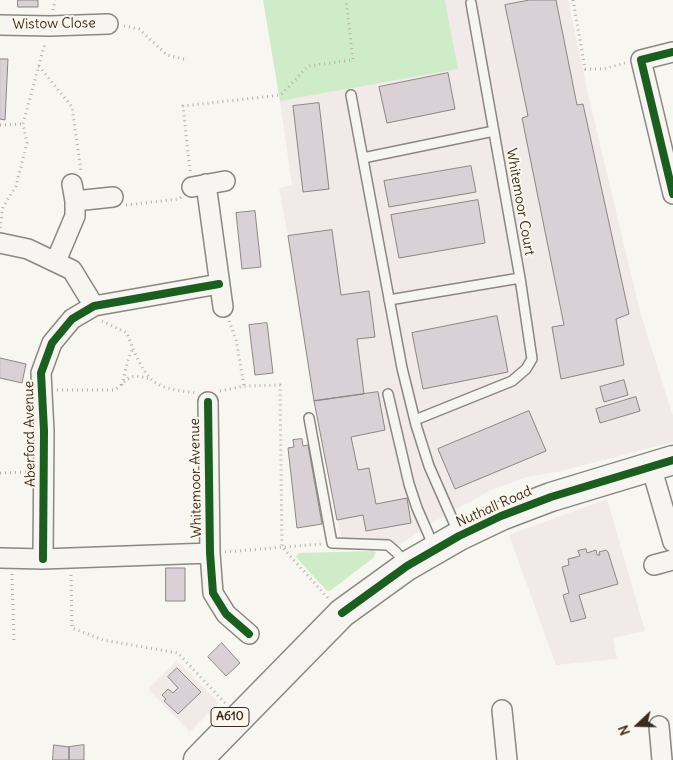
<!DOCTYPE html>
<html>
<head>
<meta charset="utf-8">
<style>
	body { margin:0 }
	#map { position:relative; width:673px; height:760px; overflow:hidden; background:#f8f6f0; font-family:Delius,sans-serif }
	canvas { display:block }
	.north { position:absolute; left:613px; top:700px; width:50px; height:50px; -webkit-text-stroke:4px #fbf7ec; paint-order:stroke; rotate:249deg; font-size:14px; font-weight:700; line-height:20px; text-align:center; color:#3b2a1e }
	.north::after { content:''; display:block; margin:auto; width:18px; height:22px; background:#3b2a1e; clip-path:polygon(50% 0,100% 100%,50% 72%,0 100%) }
</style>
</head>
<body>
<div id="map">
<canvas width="673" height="760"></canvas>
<div class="north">N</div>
</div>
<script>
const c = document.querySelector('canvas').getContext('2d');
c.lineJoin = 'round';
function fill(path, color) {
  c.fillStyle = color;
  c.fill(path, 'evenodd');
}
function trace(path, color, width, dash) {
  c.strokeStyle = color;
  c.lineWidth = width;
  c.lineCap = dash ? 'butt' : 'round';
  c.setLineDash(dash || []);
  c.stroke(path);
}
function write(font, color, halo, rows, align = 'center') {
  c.font = font + ' Delius,sans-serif';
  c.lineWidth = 4;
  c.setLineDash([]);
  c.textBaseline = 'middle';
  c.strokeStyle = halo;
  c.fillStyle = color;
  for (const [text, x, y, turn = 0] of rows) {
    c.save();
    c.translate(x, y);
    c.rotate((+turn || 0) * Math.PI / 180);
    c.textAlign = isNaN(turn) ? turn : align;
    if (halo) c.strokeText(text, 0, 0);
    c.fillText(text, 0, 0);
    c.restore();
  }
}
const built = new Path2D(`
	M445 0H568L588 94 640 312 673 416V442L557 472 527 477 493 489 430 524 398 546 389 541 341 538 314 401 288 236 279 188 292 185 280 101 458 69Z
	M607 499 645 631 613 638 617 659 556 665 509 535Z
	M177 661 219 703 190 732 148 689Z`);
const green = new Path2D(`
	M263 0H445L458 69 280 101Z
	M372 551 376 552 373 558 330 591H327L296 557 299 553Z`);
const building = new Path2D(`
	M18 0H38V7H18Z
	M530 0H556L577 105 583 104 629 314 616 319 624 365 561 379 552 327 564 325 522 118 528 116 505 5Z
	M0 59H8L5 120 0 119Z
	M448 73 455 109 387 123 379 87Z
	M319 103 329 189 303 192 293 106Z
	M471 166 476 192 389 207 384 181Z
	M478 200 485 243 399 258 391 215Z
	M255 211 261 267 242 269 236 213Z
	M332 230 341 295 369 291 375 337 357 339 364 394 314 401 288 236Z
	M497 316 508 372 423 389 412 333Z
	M267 323 273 373 255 375 249 325Z
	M0 358 26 364 22 383 0 378Z
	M624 380 628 395 604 402 600 387Z
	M378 392 385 430 351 437 358 470 369 468 376 504 407 498 411 523 366 531 363 515 337 520 314 401Z
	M636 397 640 411 600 423 596 409Z
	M529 411 546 451 455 489 438 449Z
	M302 439 303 446 308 445 322 524 297 528 288 448 294 447 293 440Z
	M586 549 587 553 596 550 597 555H600L599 552 606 550 608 552 618 584 579 595 586 618 571 622 563 595 569 593 562 567 569 565 568 559 580 556 578 551Z
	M166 568H185V601H166Z
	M222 643 240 663 226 676 208 657Z
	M177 668 201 692 178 714 164 701 166 699 162 695 168 689 173 693 178 688 168 677Z
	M54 745 69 747V760H53Z
	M84 745V760H69V747Z`);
const path = new Path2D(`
	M573 0 585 69H603L625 63
	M53 10 55 0
	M124 26 139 29 167 55 188 60
	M39 66 72 107 81 171
	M0 125 23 124
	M190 171 183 106 281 95 308 66 353 60 346 0
	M126 205 179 199 181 197
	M0 228 3 207 16 186 27 143 23 124 45 43
	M102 321 127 333C131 345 142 372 152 380 164 390 182 391 196 393
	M229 321 236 339 244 386
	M122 385 128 360 132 350
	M57 390H115C130 377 130 373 150 379
	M220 391 244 386 280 385 282 547 328 598
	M0 473 28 472
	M225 552 321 544
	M12 574 14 643
	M71 575 72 628 103 640 178 653 225 703`);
const lane = new Path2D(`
	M351 95 402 368 416 425 429 466 458 532
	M363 158 494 131
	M389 300 520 278
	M388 394 409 484 417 508 434 547
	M309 418 332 543 388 545 396 552 406 564
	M415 420 512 381 526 369 532 359 520 278 471 3`);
const street = new Path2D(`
	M0 25 50 26 108 24
	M673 52 641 60 673 194
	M206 184 223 307
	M192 187 225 181
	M75 201 113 197
	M0 243 28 249 72 270 94 306
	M56 261 75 216V201L72 184
	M208 402 210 553 213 593 226 614 249 634
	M651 466 673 542
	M0 558 43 559 210 553
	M43 559 44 431 41 373 52 343 72 319 94 306 219 284
	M654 565 673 560
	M502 710 507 760
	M659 726 662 760`);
const primary = new Path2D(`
	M198 760 342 613 407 566 459 536 501 516 551 497 673 460`);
const cycleway = new Path2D(`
	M673 52 641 60 673 194
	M208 402 210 553 213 593 226 614 249 634
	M43 559 44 431 41 373 52 343 72 319 94 306 219 284
	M342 613 407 566 459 536 501 516 551 497 673 460`);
const shields = [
	[230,717,38]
];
const shieldNames = [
	["A610",230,717]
];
const streetNames = [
	["Wistow Close",54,24,-1],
	["Whitemoor Court",520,202,80],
	["Aberford Avenue",30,434,-91],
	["Whitemoor Avenue",196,478,-91],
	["Nuthall Road",494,507,-24]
];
fill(built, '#f2e9e9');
fill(green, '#cfecc8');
fill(building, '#dad1d6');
trace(building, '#8b8781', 1);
trace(lane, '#8b8781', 12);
trace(street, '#8b8781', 22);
trace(primary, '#8b8781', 31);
trace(path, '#b3b0ac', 3, [1, 4]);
trace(lane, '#f6f5f1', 9);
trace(street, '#f6f5f1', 19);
trace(primary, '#f6f5f1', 28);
trace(cycleway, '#1b5e20', 8);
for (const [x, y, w] of shields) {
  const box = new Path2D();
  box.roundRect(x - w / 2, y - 9.5, w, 19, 4);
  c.fillStyle = '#fbf7ec';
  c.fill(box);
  trace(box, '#3b2a1e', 1);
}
write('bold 12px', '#3b2a1e', null, shieldNames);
write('14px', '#3b2a1e', '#fbf7ec', streetNames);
</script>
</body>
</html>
